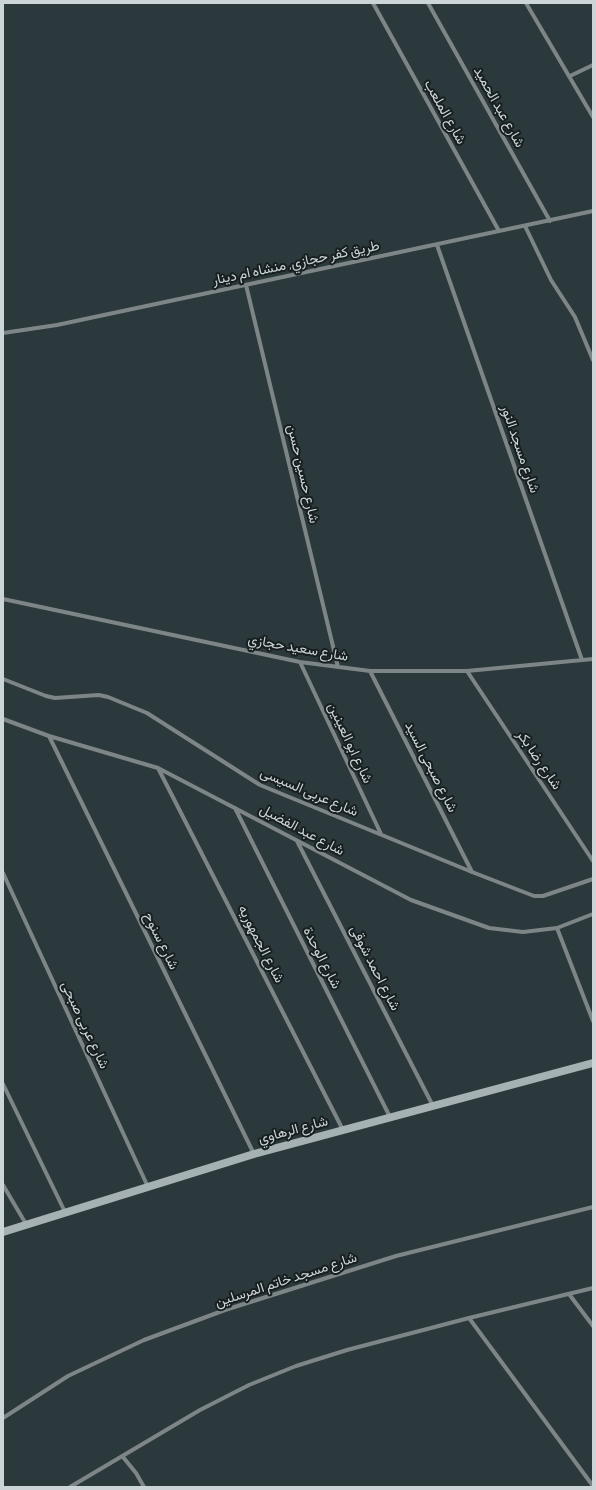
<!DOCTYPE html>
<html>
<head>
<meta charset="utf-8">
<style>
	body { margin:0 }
	#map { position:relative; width:596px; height:1490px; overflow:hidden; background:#2b393c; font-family:"Alegreya Sans",sans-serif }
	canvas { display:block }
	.frame { position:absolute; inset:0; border:4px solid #cbd4d6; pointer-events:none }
</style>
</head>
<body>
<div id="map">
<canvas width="596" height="1490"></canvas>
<div class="frame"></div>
</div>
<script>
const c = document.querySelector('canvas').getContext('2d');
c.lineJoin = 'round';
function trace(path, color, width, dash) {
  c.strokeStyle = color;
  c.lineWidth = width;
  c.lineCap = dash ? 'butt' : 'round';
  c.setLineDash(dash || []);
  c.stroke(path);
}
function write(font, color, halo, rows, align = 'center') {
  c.font = font + ' "Alegreya Sans",Vazirmatn,sans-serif';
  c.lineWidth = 4;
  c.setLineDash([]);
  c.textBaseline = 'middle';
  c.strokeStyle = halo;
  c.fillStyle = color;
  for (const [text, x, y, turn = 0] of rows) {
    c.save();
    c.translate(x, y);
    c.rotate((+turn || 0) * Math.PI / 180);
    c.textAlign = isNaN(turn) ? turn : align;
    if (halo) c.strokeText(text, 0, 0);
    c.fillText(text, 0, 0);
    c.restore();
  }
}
const street = new Path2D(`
	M373 3 499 231
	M428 3 550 221
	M526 3 593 117
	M570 76 593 65
	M525 226 551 280 575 317 593 360
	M437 245 582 660
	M246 285 338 667
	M3 333 57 325 593 211
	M3 599 300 662 370 671H467L593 659
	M300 662 381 834
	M370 671 472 872
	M467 671 593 861
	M3 679 46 696 55 698 99 695 108 697 147 713 260 785 472 872 534 896H543L593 879
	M3 719 49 736 158 768 411 900 489 928 523 932 557 928 593 914
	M49 736 254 1154
	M158 768 343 1130
	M235 808 390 1117
	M297 841 433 1106
	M3 873 148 1187
	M557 928 593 1021
	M3 1084 65 1212
	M3 1185 26 1224
	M569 1294 593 1326
	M469 1318 593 1486
	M3 1418 68 1376 144 1340 225 1310 396 1256 593 1207
	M123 1457 136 1473 144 1487
	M70 1487 200 1410 249 1385 296 1366 347 1350 469 1318 593 1288`);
const secondary = new Path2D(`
	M3 1232 254 1154 593 1063`);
const streetNames = [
	["شارع عبد الحميد",499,107,61],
	["شارع الملعب",445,112,61],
	["طريق كفر حجازي, منشاه ام دينار",296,263,-12],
	["شارع مسجد النور",520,449,71],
	["شارع حسين حسن",303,474,77],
	["شارع سعيد حجازي",298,648,10],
	["شارع ابو العينين",350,743,65],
	["شارع رضا بكر",539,760,56],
	["شارع صبحى السيد",431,767,63],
	["شارع عربى السيسى",309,792,23],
	["شارع عبد الفضيل",302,830,28],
	["شارع سنوح",161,941,64],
	["شارع الجمهوريه",261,944,63],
	["شارع الوحدة",322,958,63],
	["شارع احمد شوقى",375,968,63],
	["شارع عربى صبحى",85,1025,65],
	["شارع الرهاوي",293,1130,-15],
	["شارع مسجد خاتم المرسلين",286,1280,-18]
];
trace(street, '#7e8586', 4);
trace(secondary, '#a6b1b4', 8);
write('14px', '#cbd4d6', '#181f20', streetNames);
</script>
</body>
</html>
